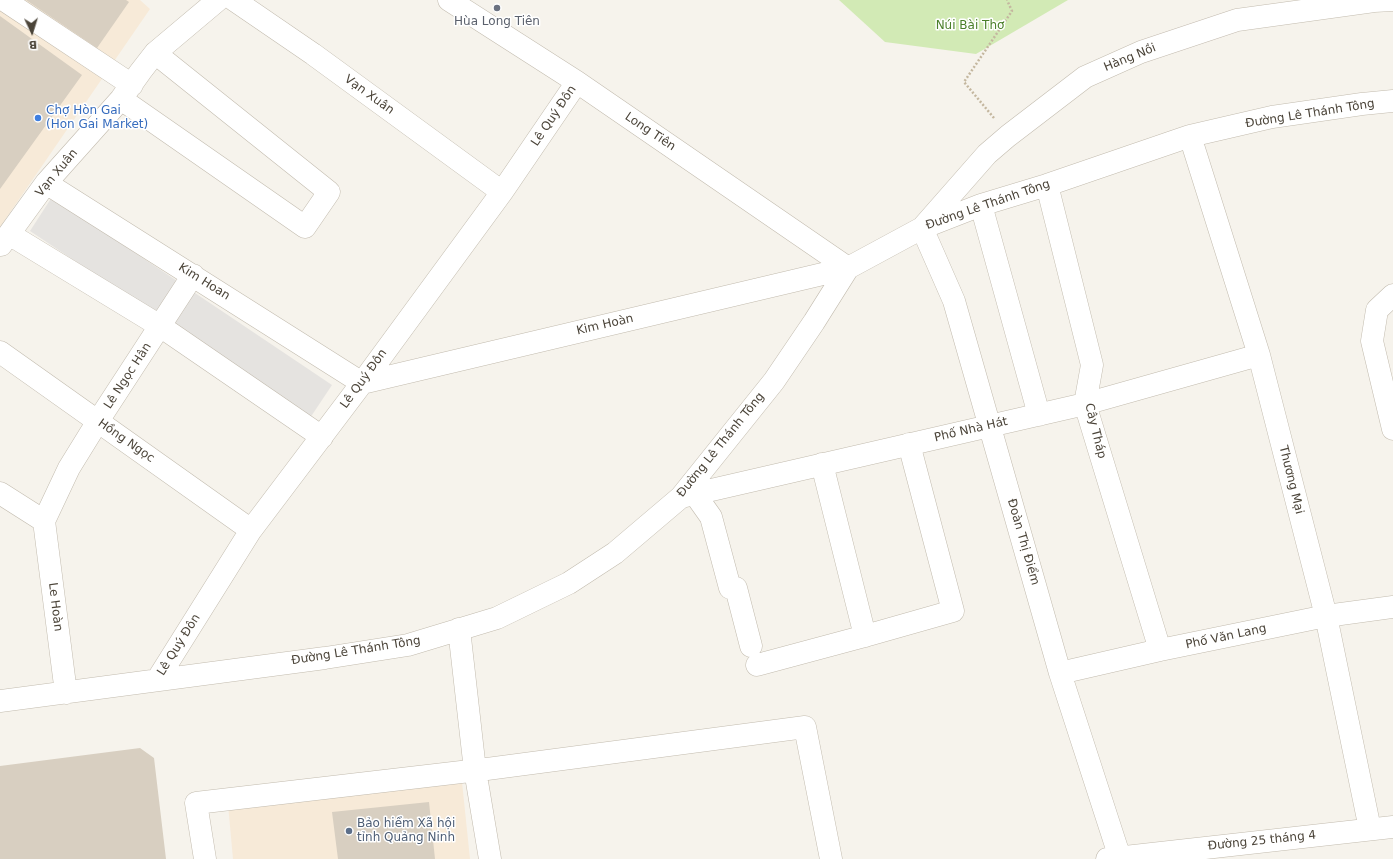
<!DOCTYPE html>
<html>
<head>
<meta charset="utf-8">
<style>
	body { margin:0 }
	#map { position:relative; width:1393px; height:859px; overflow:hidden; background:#f6f3ec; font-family:"DejaVu Sans",sans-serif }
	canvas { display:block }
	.north { position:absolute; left:12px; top:12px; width:40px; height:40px; -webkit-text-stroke:3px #fff; paint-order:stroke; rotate:176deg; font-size:11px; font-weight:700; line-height:16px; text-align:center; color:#4b4439 }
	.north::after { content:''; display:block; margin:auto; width:14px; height:18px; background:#4b4439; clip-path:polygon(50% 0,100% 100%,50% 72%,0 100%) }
</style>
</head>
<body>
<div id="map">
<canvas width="1393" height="859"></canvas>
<div class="north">B</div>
</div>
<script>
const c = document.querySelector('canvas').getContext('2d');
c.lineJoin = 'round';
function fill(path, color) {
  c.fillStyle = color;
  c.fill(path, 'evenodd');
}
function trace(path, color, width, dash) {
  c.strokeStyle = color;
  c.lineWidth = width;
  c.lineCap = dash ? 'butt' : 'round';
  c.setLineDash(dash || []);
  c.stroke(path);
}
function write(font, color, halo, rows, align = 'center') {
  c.font = font + ' "DejaVu Sans",sans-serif';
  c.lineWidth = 3;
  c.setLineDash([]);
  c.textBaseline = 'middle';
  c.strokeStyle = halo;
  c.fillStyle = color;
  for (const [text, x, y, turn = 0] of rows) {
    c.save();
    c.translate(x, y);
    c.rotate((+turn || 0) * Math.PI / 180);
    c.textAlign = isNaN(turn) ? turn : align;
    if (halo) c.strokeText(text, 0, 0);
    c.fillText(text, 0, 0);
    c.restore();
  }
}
const commercial = new Path2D(`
	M0 0H140L150 9 0 227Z
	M462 782 470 859H233L228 804Z`);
const green = new Path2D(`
	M839 0H1068L976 54 885 42Z`);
const parking = new Path2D(`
	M52 197 332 385 310 418 30 231Z`);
const building = new Path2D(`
	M26 0H126L129 2 97 48Z
	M0 16 82 75 0 189Z
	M140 748 154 758 166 859H0V766Z
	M429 802 435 859H338L332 812Z`);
const path = new Path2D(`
	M994 118 964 82 1012 11 1007 0`);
const minor = new Path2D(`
	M4 0 132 85
	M234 0 313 54 502 192
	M449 0 577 82 848 268
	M121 99 305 227 329 192 155 53
	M1190 136 1259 355 1326 616 1370 829
	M46 183 362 383 848 268
	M1047 185 1092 365 1085 404 1160 650
	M981 205 1039 415
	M9 234 160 326 322 437
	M1 245 46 183 121 99 141 71 155 53 218 0
	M1393 295 1377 310 1372 341 1393 429
	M0 352 251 530
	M822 464 865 636
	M0 493 44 521
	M694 493 711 517 730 588H736L751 646
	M681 497 1085 404 1259 355
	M44 521 69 468 98 421 193 275
	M44 521 66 693
	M459 629 475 770 490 859
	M757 665 865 636 953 611 909 444
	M1060 673 1160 650 1326 616 1393 607
	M157 680 251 530 362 383 502 192 577 82
	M0 701 325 658 408 645 497 618 569 583 615 553 681 497 774 381 814 322 848 268 922 228 981 205 1047 185 1190 136 1272 117 1362 104 1393 101
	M1120 858 1060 673 954 301 922 228 987 154 1008 136 1085 77 1141 52 1237 20 1374 1 1393 0
	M205 859 196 803 487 769 805 727 831 859
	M1107 859 1393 827`);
const markers = [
	[497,8,4,"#6b7280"],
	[38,118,4,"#3f7fe0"],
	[349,831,4,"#5c6f8a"]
];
const worshipNames = [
	["Hùa Long Tiên",497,22]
];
const parkNames = [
	["Núi Bài Thơ",970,26]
];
const streetNames = [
	["Hàng Nồi",1130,58,-22],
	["Vạn Xuân",369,95,36],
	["Đường Lê Thánh Tông",1310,114,-9],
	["Lê Quý Đôn",554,116,-56],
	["Long Tiên",650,132,34],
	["Vạn Xuân",57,173,-50],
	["Đường Lê Thánh Tông",988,205,-19],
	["Kim Hoan",204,282,32],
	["Kim Hoàn",605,325,-13],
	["Lê Ngọc Hân",128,376,-57],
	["Lê Quý Đôn",364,379,-54],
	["Phố Nhà Hát",971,430,-13],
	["Cây Tháp",1095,431,76],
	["Hồng Ngọc",126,441,35],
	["Đường Lê Thánh Tông",721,445,-51],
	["Thương Mại",1291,480,76],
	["Đoàn Thị Điểm",1023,542,74],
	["Le Hoàn",55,607,83],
	["Phố Văn Lang",1226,637,-12],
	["Lê Quý Đôn",179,645,-58],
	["Đường Lê Thánh Tông",356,651,-9],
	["Đường 25 tháng 4",1262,841,-6]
];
const shopNames = [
	["Chợ Hòn Gai",46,111],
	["(Hon Gai Market)",46,125]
];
const serviceNames = [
	["Bảo hiểm Xã hội",357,824],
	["tỉnh Quảng Ninh",357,838]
];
fill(commercial, '#f7ead8');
fill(green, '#d2eab5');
fill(parking, '#e5e3e0');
fill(building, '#d8cfc1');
trace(minor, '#c2bbae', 23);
trace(path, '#c4b79f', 2.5, [2, 2]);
trace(minor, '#fff', 22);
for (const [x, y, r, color] of markers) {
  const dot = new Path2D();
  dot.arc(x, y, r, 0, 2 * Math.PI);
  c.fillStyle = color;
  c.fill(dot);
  trace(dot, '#fff', 1.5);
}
write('12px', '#5b616d', '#fff', worshipNames);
write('12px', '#4a7f2a', '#fff', parkNames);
write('12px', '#4b4439', '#fff', streetNames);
write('12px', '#366cbe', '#fff', shopNames, 'left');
write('12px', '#4e5e75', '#fff', serviceNames, 'left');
</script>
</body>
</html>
